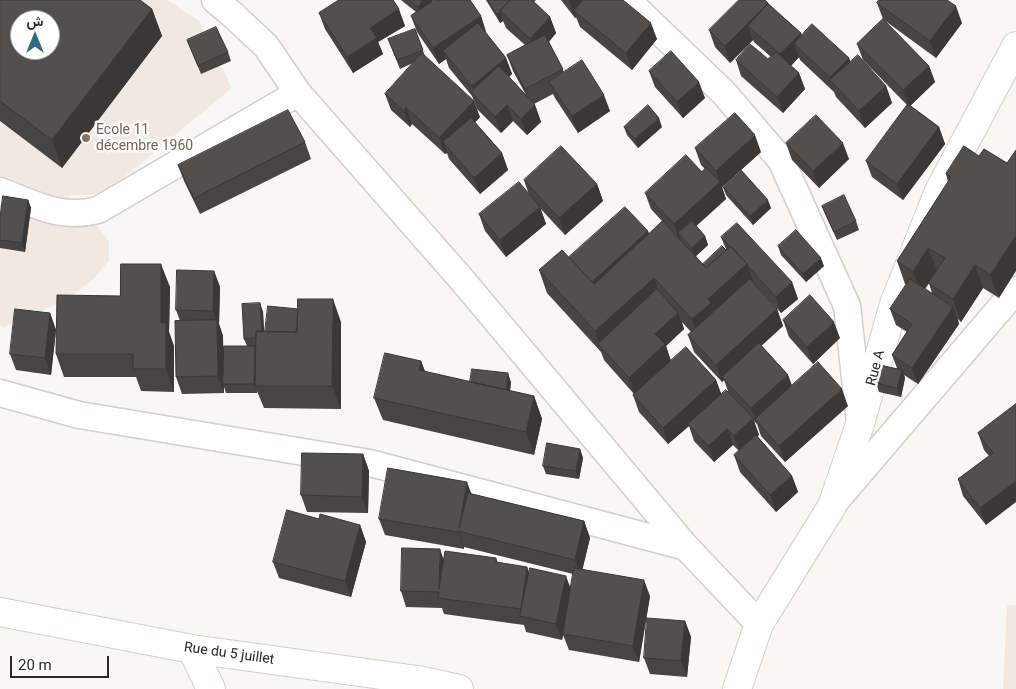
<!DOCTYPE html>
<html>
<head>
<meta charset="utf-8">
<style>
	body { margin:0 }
	#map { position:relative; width:1016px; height:689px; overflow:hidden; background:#f9f7f4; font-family:Roboto,Vazirmatn,sans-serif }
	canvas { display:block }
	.north { position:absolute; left:10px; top:10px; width:50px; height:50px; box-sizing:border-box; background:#fff; border:1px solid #a9a9a9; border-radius:50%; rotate:0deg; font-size:14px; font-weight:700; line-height:20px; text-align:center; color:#292827 }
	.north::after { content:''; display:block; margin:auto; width:18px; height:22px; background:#2f6b82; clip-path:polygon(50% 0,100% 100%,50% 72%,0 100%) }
	.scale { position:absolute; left:10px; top:656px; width:99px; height:22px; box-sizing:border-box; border:2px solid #292827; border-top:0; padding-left:6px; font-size:15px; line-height:18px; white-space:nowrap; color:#292827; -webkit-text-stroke:4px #fff; paint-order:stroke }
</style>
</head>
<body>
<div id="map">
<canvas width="1016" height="689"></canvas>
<div class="north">ش</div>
<div class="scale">20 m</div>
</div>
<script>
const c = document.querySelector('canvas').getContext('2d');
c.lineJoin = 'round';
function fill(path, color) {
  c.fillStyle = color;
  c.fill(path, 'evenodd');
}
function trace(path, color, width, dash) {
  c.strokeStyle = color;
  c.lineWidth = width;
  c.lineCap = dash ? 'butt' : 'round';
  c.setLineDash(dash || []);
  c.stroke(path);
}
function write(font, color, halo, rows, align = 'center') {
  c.font = font + ' Roboto,sans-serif';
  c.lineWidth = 5;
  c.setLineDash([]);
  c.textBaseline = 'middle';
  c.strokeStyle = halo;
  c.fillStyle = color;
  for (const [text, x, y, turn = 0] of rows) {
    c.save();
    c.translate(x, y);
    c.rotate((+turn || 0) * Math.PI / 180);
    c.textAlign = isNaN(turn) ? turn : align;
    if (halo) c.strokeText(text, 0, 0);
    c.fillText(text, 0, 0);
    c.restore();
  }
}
const built = new Path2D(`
	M0 0H167L199 21 232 88 111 188 92 195H69V223H95L109 241V260L95 278 68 299 4 327 0 326ZM20 20H50V50H20Z
	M1016 605V689H1003L1007 606Z`);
const minor = new Path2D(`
	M215 0 233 15 266 46 298 93 463 281 686 547
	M627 0 724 93 781 160 847 306 860 422
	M0 191C35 204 60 220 98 210L298 93
	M0 393 79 415 370 463 686 547 759 624
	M833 504 1016 290`);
const tertiary = new Path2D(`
	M0 612 192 649 418 680 459 689
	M192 649 211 689
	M737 689 759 624 832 506 860 424 894 304 939 191 1016 46`);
const wall = new Path2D(`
	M0 0 152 9 162 36 62 168 0 121Z
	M338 0H393L405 26 378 42 383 54 353 73 325 29 319 13 338 1Z
	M401 0H433L431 2 481 16 486 32V33L506 58 512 74 509 77 526 95 513 71 507 55 525 45 506 28 503 21 500 23 486 0H536L534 2 550 17 556 33 549 42 564 72 610 111 578 133 555 98 553 94 534 104 535 105 541 122 527 135 513 121 501 133 477 109 472 96 449 68 446 59 439 64 417 32 411 16 416 12Z
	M561 0H623L657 39 632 70 580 27 576 17 575 18Z
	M768 3 769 4 801 33 802 35 849 58 850 62 886 86 892 103 865 128 836 97 834 92 800 60 799 57 791 66 799 73 805 89 783 113 741 76 736 60 768 59 771 57 754 42 753 40 730 63 715 47 709 30Z
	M877 3 962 23 936 58 884 20 929 66 935 82 910 106 939 127 945 144 903 200 872 177 866 161 907 105 863 60 857 44 883 19Z
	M415 29 425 56 480 117 475 122 502 153 508 170 480 194 449 159 447 153 445 154 412 124 410 127 391 110 385 94 413 63 400 69 388 39Z
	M187 40 228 52 231 61 201 74Z
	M649 71 705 98 683 118 655 87Z
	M624 127H662L638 148 627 135Z
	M305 142 311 159 200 214 184 181 178 165Z
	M786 143 849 159 819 188 792 160Z
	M964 146 999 298 983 288 961 322 958 319 959 324 918 384 904 375 905 378 901 397 879 392 876 383 897 368 892 355 907 332 896 325 890 309 906 285 905 284 897 261 948 182 946 174ZM929 283 932 293 925 289Z
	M695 148 761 152 722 187 726 199 696 226 705 236 708 245 696 256 703 264 726 249 721 237 792 282 798 299 781 313 754 283 777 309 783 326 761 346 788 375 792 386 848 406 785 462 761 436 757 424 754 421 759 435 757 436 792 476 798 492 776 512 740 472 734 455 739 451 733 445 714 462 694 441 689 426 668 444 639 412 633 395 634 394 604 360 601 352 547 293 539 270 569 257 648 231 649 234 662 221 651 209 645 193 702 172 705 169 701 165ZM682 322 691 332 688 335 694 352 722 382 724 380 728 391 721 394 716 380 671 361 666 346 684 329Z
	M524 180 597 184 603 201 565 235 538 206 540 207 546 224 506 257 485 231 479 214 529 195Z
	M723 187 771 208 753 225 726 195Z
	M28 200 31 208 25 252 0 248V218Z
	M822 206 856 221 859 230 837 240 825 214Z
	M778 246 824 266 806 282 781 255Z
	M214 271 220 287 219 324 223 336V350L247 346 244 339 260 303 263 312 264 332 341 322V409L264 408 257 391V393H226L224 387V393L182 394 176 377 180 321 176 310Z
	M170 287 169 332 174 346V392L141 391 136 377H64L56 354 120 296Z
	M50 313 56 330 51 375 16 370 10 354Z
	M783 320 840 338 813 364 789 337Z
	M421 361 425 372 470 382H511L510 391 534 396 542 419 534 455 383 420 374 398Z
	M1016 404 986 525 963 496 958 479 989 456 984 450 978 433Z
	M580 449 583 458 579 479 546 474 543 466Z
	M363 454 369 471 368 513 307 512 301 495Z
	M471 494 584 521 590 538 582 569 650 596 639 662 569 650 563 635 562 640 526 632 524 625 444 614 442 608 406 607 401 591 444 559 496 558 498 563 527 567 529 573 571 588 573 574 464 547V549L385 535 379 519Z
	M360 525 366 542 351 597 279 578 273 562Z
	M685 621 691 637 687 677 650 674 644 658Z`);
const shadedWall = new Path2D(`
	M423 0H433L421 15 418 7Z
	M571 0H599L574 11 576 17 575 18 569 1Z
	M768 3 774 19 748 26 753 40 730 63 725 46Z
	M956 6 962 23 936 58 930 41Z
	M152 9 162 36 62 168 52 140Z
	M399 9 405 26 378 42 383 54 353 73 347 57 370 28Z
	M500 12 503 21 500 23 497 14Z
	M481 16 486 32 448 58 443 51 446 59 439 64 433 48Z
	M550 17 556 33 536 56 530 39Z
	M651 23 657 39 632 70 626 53Z
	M801 33 807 49 794 44 799 57 786 71 780 54Z
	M506 58 512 74 480 101 476 97 472 86Z
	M849 58 855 74 832 83 830 77Z
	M929 66 935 82 909 107 903 90Z
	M799 73 805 89 783 113 777 97Z
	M699 82 705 98 683 118 677 102Z
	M886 86 892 103 865 128 859 111Z
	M604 95 610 111 578 133 572 116Z
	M474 101 480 117 450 150 443 142 447 153 445 154 439 138Z
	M507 105 513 121 501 133 495 117Z
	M535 105 541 122 527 135 521 119Z
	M406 107 412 124 410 127 404 111Z
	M659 118 662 127 638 148 635 139Z
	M939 127 945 144 903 200 897 184Z
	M755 135 761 152 722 187 726 199 683 238 678 233 681 240 680 241 674 224 720 182 716 171Z
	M843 143 849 159 819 188 813 171Z
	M502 153 508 170 480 194 474 178Z
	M597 184 603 201 565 235 559 218Z
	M28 200 31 208 25 252 22 243Z
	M768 200 771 208 753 225 750 216Z
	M540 207 546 224 506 257 500 240Z
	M648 231 654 248 597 299 591 283Z
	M1016 235V271L999 298 990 275Z
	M705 236 708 245 695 257 692 248Z
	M928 248 937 271 921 295 913 272Z
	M821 258 824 266 806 282 803 274Z
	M161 264 170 287 169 332 174 346V392L166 369 161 323Z
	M747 264 755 287 701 342 692 319 708 299Z
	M975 265 983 288 961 322 953 299Z
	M214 271 220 287 219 324 223 336 224 384H223L224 387V393L218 376 217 323 213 311Z
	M654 278 662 301 600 346 595 331Z
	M792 282 798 299 781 313 776 297Z
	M333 299 341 322V409L332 386Z
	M260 303 263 312 265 347 262 338Z
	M953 307 959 324 918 384 912 368Z
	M777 309 783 326 725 379 722 377 724 380 722 382 716 365Z
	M50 313 56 330 51 375 45 358Z
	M678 313 684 329 666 346 671 361 635 394 629 378 655 334Z
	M834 322 840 338 813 364 807 347Z
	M255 346 258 355 255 386 257 393 254 384Z
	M421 361 430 384 419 370Z
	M902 370 905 378 901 397 897 388Z
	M508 373 511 382 509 400 506 392Z
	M788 375 794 391 756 420 751 408Z
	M716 380 722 396 688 424 689 426 668 444 663 428Z
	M842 389 848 406 785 462 779 446Z
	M534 396 542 419 534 455 526 432Z
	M753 418 759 435 740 452 734 436Z
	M727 429 733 445 714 462 708 446Z
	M580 449 583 458 579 479 576 471Z
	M363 454 369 471 368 513 362 497Z
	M792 476 798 492 776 512 770 495Z
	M1016 481V502L986 525 980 508Z
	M467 482 473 498 459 528Z
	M584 521 590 538 581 576 575 560Z
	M360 525 366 542 351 597 345 581Z
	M458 531 464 547V549L458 532Z
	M440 549 446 566 439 589Z
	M527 567 533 583 523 617 521 609Z
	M566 576 572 592 562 640 556 624Z
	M644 580 650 596 639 662 633 646Z
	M685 621 691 637 687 677 681 661Z`);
const building = new Path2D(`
	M0 0H140L152 9 52 140 0 101ZM20 20H50V50H20Z
	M339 0H393L399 9 370 28 377 38 347 57 319 13Z
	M409 0H423L418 7Z
	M434 0H470L481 16 433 48 411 16Z
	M488 0H510L500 11 501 12 497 14Z
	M510 0H532L550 17 530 39 500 11Z
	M583 0H623L651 23 626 53 574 11Z
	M739 0H765L768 3 725 46 709 30Z
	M879 0H947L956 6 930 41 877 3Z
	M768 4 801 33 780 54 748 26Z
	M883 19 929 66 903 90 857 44Z
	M478 23 506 58 472 86 443 51Z
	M812 24 849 58 830 77 794 44Z
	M216 27 228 52 198 66 187 40Z
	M415 29 423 50 397 60 388 39Z
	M545 35 563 69 525 89 507 55Z
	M750 44 768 59 776 52 799 73 777 97 736 60Z
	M671 51 699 82 677 102 649 71Z
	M422 53 474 101 439 138 406 107 404 111 385 94Z
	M858 55 886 86 859 111 830 80Z
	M582 60 604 95 572 116 549 82Z
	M499 66 535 105 521 119 507 105 495 117 471 92Z
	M908 104 939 127 897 184 866 161Z
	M648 105 659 118 635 139 624 127Z
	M288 110 305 142 194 198 178 165Z
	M735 113 755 135 716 171 695 148Z
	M816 115 843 143 813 171 786 143Z
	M471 118 502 153 474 178 443 142Z
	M561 146 597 184 559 218 524 180Z
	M964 146 979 156 984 149 1007 163 1016 150V235L990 275 975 265 953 299 928 283 945 258 928 248 913 272 897 261 951 177 946 174Z
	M686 155 702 172 706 167 720 182 674 224 645 193Z
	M741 170 768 200 750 216 723 187Z
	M519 182 540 207 500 240 479 214Z
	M844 195 856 221 834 232 822 206Z
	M3 196 28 200 22 243 0 240V218Z
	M625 207 648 231 592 282 569 257Z
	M663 221 706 268 731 246 747 264 708 299 711 303 692 319 654 278 595 331 539 270 562 250 594 284Z
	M692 221 705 236 692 248 678 233Z
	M737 223 792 282 776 297 748 266 747 264 721 237Z
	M796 230 821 258 803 274 778 246Z
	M722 246 726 250 706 268 703 264Z
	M121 264H161V323H166V369H133V354H56L57 295 120 296Z
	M177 270 214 271 213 311 176 310Z
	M750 279 777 309 716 365 688 335Z
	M910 279 953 307 912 368 892 355 912 324 890 309Z
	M657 289 678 313 655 334 665 344 629 378 598 344Z
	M810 295 834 322 807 347 783 320Z
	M298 299H333L332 386H255L256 331 297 332Z
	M260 303 262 332 256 331V338L244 339 242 304Z
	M268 306 298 309 296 332H265Z
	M15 309 50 313 45 358 10 354Z
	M217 320 218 376 176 377 175 321Z
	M759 343 788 375 751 408 722 377Z
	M224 346H255L254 384H223Z
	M686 347 716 380 663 428 633 395Z
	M385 353 421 361 419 370 534 396 526 432 374 398Z
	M818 362 842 389 779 446 755 419Z
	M880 365 902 370 897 388 876 383Z
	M472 369 508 373 506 390 470 382Z
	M726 390 753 418 734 436 727 429 708 446 688 424Z
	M1016 404V481L980 508 958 479 993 453 978 433Z
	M756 435 792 476 770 495 734 455Z
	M547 443 580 449 576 471 543 466Z
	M302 453 363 454 362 497 301 495Z
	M388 468 467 482 459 528 468 493 584 521 575 560 458 531V532L379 519Z
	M287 510 319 519 320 514 360 525 345 581 273 562Z
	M402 548 440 549 439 589 445 551 496 558V562L527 567 521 609 438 598 439 592 401 591Z
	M530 568 566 576 556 624 520 616Z
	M574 568 644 580 633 646 563 634Z
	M647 618 685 621 681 661 644 658Z`);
const markers = [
	[86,138,5,"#8d6e63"]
];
const educationNames = [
	["Ecole 11",96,130],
	["décembre 1960",96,146]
];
const streetNames = [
	["Rue A",876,368,-75],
	["Rue du 5 juillet",229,654,8]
];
fill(built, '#f1e9e1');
trace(minor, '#d1cfcc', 29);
trace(tertiary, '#d1cfcc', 30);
trace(minor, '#fff', 26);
trace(tertiary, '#fff', 28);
fill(wall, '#474543');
fill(shadedWall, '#393837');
fill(building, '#52504e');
trace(building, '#393837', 1);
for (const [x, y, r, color] of markers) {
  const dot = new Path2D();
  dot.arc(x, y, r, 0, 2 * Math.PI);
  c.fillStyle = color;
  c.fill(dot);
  trace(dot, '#fff', 2);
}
write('14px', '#785e54', '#fff', educationNames, 'left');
write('14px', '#292827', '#fff', streetNames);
</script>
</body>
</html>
